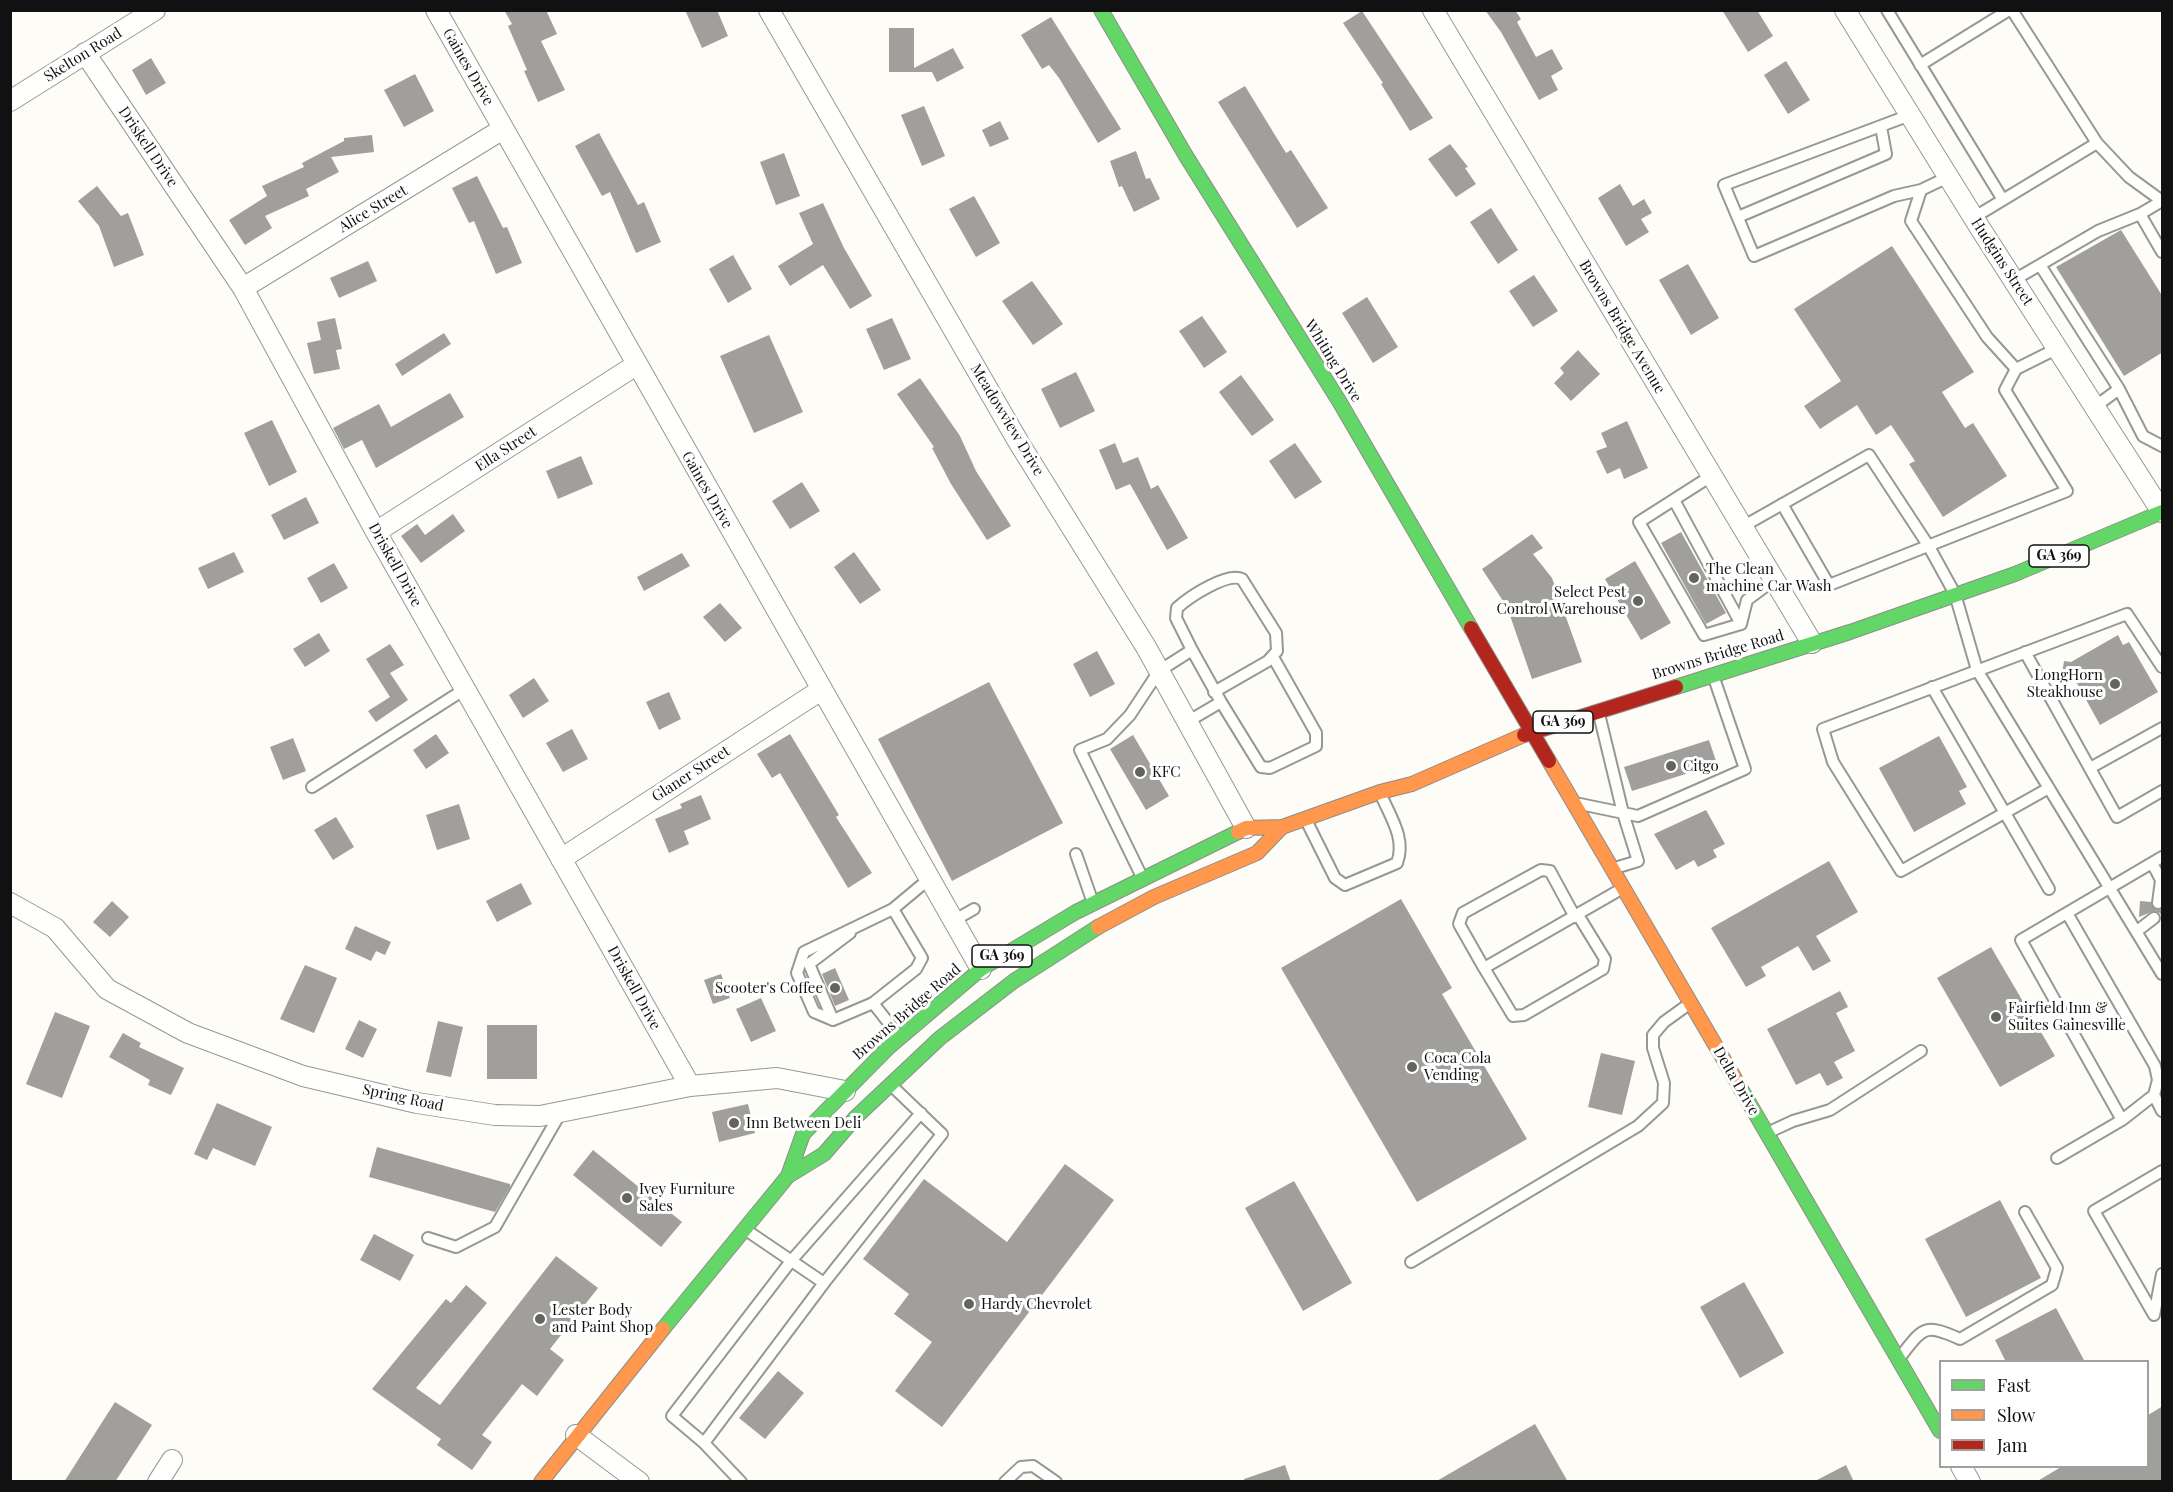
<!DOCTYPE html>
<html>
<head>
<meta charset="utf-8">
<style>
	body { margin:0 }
	#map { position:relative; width:2173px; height:1492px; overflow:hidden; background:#fdfcf7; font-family:"Playfair Display",serif }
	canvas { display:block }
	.frame { position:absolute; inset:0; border:12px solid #111; pointer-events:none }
	.legend { position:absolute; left:1939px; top:1360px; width:210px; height:108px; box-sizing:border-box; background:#fff; border:2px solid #a0a0a0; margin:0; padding:8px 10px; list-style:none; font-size:18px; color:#111 }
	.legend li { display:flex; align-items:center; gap:12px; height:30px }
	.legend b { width:30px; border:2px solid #a0a0a0 }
</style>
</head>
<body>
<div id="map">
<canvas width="2173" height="1492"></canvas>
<div class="frame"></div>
<ul class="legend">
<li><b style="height:8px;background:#63d668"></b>Fast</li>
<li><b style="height:8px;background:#ff974d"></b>Slow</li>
<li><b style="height:8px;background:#b3261e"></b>Jam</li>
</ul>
</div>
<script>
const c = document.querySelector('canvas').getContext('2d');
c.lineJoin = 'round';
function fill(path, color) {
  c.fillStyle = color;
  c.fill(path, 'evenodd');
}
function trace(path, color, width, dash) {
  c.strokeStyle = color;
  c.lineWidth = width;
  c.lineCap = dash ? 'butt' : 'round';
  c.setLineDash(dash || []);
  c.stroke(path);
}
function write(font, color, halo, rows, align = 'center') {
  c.font = font + ' "Playfair Display",serif';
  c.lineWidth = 6;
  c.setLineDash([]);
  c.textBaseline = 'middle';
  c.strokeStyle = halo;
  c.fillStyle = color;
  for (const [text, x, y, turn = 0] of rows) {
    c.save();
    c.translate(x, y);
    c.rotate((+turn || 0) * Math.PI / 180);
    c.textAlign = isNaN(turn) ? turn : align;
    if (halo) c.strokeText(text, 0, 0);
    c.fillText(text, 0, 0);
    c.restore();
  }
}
const building = new Path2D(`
	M504 10H546L557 34 541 41 565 90 538 102 524 71 527 70 508 26 512 24Z
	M685 10H717L728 36 702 48Z
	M1485 10H1515L1521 19 1517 22 1536 57 1552 49 1563 69 1551 76 1558 90 1539 100 1501 32Z
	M1722 10H1757L1773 36 1748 52Z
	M1362 11 1433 118 1410 131 1381 84 1383 83 1343 23Z
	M1051 17 1121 129 1098 143 1059 78 1049 65 1042 69 1021 35Z
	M889 28H914V68L953 48 964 68 937 82 932 72H889Z
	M151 58 166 83 146 95 132 70Z
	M1786 61 1810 100 1788 114 1764 75Z
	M415 74 434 111 404 127 384 90Z
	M1245 86 1286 153 1291 150 1328 208 1297 228 1218 102Z
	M924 106 945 156 922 166 901 115Z
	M1000 121 1009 139 990 147 982 130Z
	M599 133 638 205 644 202 661 242 636 253 610 192 602 196 575 146Z
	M372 135 374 152 331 157 339 172 306 189 309 196 265 216 272 228 245 245 229 220 267 196 262 186 304 167 302 163 344 141V138Z
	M1450 144 1468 167 1465 168 1476 184 1456 197 1428 159Z
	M1136 151 1146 179 1150 178 1160 199 1134 212 1122 186 1119 187 1110 161Z
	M784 153 800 196 776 205 760 162Z
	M477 176 503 228 507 227 522 263 496 274 474 221 469 223 452 188Z
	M1620 184 1633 206 1644 199 1652 213 1641 219 1649 232 1626 246 1598 198Z
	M97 186 121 216 128 213 144 255 114 267 99 226 78 201Z
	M974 196 1000 243 976 257 949 209Z
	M823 203 844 248 872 296 850 309 823 265 790 286 778 266 813 244 799 213Z
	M1491 208 1518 250 1498 264 1470 222Z
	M2121 230 2163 297V352L2124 376 2056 267Z
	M1892 246 1974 372 1942 392 1965 428 1973 423 2007 476 1943 517 1909 464 1915 461 1891 425 1876 435 1857 405 1820 429 1804 406 1841 381 1794 309Z
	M733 255 752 289 728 303 709 269Z
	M368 261 377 281 339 298 330 278Z
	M1688 264 1719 318 1691 335 1659 280Z
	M1534 275 1558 311 1533 327 1509 291Z
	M1032 281 1063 324 1033 345 1002 301Z
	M1367 297 1398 347 1373 363 1342 313Z
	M1202 316 1227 352 1204 368 1179 331Z
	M335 318 342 349 336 350 340 369 314 374 307 343 321 340 317 322Z
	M892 318 911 359 884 370 866 329Z
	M444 333 451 344 402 376 395 364Z
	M769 335 803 412 754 433 720 356Z
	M1578 350 1600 374 1571 401 1554 383 1564 373 1560 368Z
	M1076 372 1095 411 1060 428 1041 389Z
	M1241 375 1274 420 1252 436 1219 392Z
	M920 378 960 436 976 471 1011 526 987 540 951 484 932 448 934 447 897 394Z
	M450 393 464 417 376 468 362 440 344 449 333 428 379 404 391 427Z
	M272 420 297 472 269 486 244 433Z
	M1627 421 1648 468 1624 479 1620 468 1607 474 1596 451 1607 447 1601 433Z
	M1115 443 1123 463 1138 457 1151 489 1158 485 1188 538 1167 550 1130 484 1116 490 1099 450Z
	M1295 443 1322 482 1295 499 1269 461Z
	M581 456 593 484 558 499 546 471Z
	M802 482 820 511 790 529 772 501Z
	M306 497 319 523 284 540 271 515Z
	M453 514 465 531 421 563 401 536 417 524 425 535Z
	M1681 532 1726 613 1706 624 1661 543Z
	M1532 534 1543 548 1533 554 1552 578 1582 662 1532 679 1507 607 1482 569Z
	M234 552 244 572 208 589 198 568Z
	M854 552 881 590 860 604 834 567Z
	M682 553 690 566 644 591 637 577Z
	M1635 561 1671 623 1641 640 1605 579Z
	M334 563 348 588 321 603 307 578Z
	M720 603 742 628 725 642 703 617Z
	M319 633 330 651 305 667 293 649Z
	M2118 635 2123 645 2129 642 2158 692 2100 725 2073 676 2062 674 2064 661 2071 662Z
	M390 644 404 665 390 673 408 700 376 722 368 711 390 697 366 659Z
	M1097 651 1115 684 1090 697 1073 664Z
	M534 678 549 701 523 718 509 695Z
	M989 682 1063 823 952 881 878 739Z
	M669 692 681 719 659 730 646 702Z
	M572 729 588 759 563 772 546 743Z
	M436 734 449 753 426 769 413 750Z
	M790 734 839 815 836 817 872 873 848 888 780 773 772 778 757 754Z
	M1133 735 1169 796 1146 810 1110 749Z
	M1939 736 1967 787 1959 791 1966 804 1914 832 1879 768Z
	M293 738 306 771 283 780 270 747Z
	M1709 740 1717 764 1632 791 1624 767Z
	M701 795 711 819 684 831 689 844 669 853 655 819 682 808 680 804Z
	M459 804 470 839 437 850 426 815Z
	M1706 810 1725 844 1713 850 1717 857 1698 867 1694 860 1676 870 1654 834Z
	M336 817 354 847 333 860 314 830Z
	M1829 861 1858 912 1816 936 1831 961 1813 971 1798 946 1761 967 1766 976 1746 987 1711 928Z
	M521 883 532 904 497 922 486 901Z
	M1401 899 1452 988 1442 994 1527 1139 1417 1202 1281 968Z
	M112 901 129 917 110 937 93 922Z
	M2140 901 2151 902 2156 910 2163 909V919L2160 913 2154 911 2139 917Z
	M355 926 391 942 385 955 376 951 371 961 345 949Z
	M1991 947 2055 1056 2000 1087 1937 978Z
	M305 965 337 978 314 1033 280 1019Z
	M835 968 849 1000 835 1006 822 974Z
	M721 974 730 998 713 1004 704 980Z
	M1840 991 1848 1007 1836 1013 1855 1051 1834 1062 1843 1078 1827 1086 1820 1073 1796 1085 1767 1029Z
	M761 998 776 1031 751 1042 736 1009Z
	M55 1012 90 1026 62 1098 26 1084Z
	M359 1020 377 1029 363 1058 345 1049Z
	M438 1021 463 1027 451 1077 426 1072Z
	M487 1025H537V1079H487Z
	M123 1033 141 1043 139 1047 184 1068 171 1095 148 1085 150 1080 109 1057Z
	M1601 1053 1635 1061 1622 1115 1588 1107Z
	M217 1103 272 1127 255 1166 213 1148 207 1160 194 1154Z
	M748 1104 755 1133 719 1142 712 1112Z
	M377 1147 510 1184V1187L495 1212 369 1177Z
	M593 1150 682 1222 661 1247 573 1175Z
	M1065 1164 1114 1200 942 1427 895 1391 932 1342 894 1314 909 1294 863 1259 924 1179 1007 1242Z
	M1294 1181 1352 1283 1303 1311 1245 1208Z
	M2000 1200 2041 1278 1966 1317 1925 1239Z
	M374 1234 414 1255 400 1281 360 1260Z
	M556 1256 598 1288 550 1349 564 1360 537 1396 522 1384 482 1435 492 1442 472 1470 437 1445 441 1439 372 1389 446 1299 451 1303 466 1285 487 1303 416 1388 440 1405Z
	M1744 1282 1784 1353 1740 1378 1700 1307Z
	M2056 1308 2085 1362H2006L1995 1340Z
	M778 1371 804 1393 765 1439 739 1418Z
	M115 1402 152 1425 115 1482H64Z
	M2163 1406V1482H2036L2061 1467H2148V1415Z
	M1535 1424 1568 1482H1435Z
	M1285 1465 1291 1482H1244V1479Z
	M1846 1465 1854 1482H1813Z`);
const lane = new Path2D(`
	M1887 10 2003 200
	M2012 10 2097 143
	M1920 65 2009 10
	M1910 115 1724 185 1754 256 1894 196 1921 190
	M1948 177 1921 190 1911 221 1987 337 2016 369
	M1738 217 1886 154 1881 127
	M1973 218 2097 143 2129 177 2162 201 2140 214
	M2040 265 2119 389
	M2014 280 2098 231 2140 214 2162 252
	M2096 406 2119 389 2143 436 2162 446
	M1711 476 1639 522 1704 635 1741 624 1747 600 1774 580
	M1674 500 1741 624
	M1782 504 1829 585 2067 491 2005 390 2016 369 2058 348
	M1742 527 1869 455 1928 545 1955 594 1977 670 2162 974
	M1192 650 1176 618 1177 608C1189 597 1227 572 1242 579L1276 633 1277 651 1268 661 1214 692
	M2025 652 2117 817 2162 791
	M1932 687 2049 889
	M1221 702 1261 767 1270 768 1316 746V733L1273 657
	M1599 714 1623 813 1638 861 1615 868
	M2090 768 2162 728
	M312 787 465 689
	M2049 788 1901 871 1833 762 1823 729 2127 614 2162 667
	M1580 804 1638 816 1745 769 1714 678
	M1306 820 1335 878 1345 885 1397 863C1406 839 1391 818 1381 795
	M1076 854 1092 900
	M2152 863 2161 880 2158 903
	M1141 875 1080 750 1107 739 1130 715 1159 671 1192 650 1221 702 1187 722
	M2067 913 2155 1066 2158 1080 2154 1095 2122 1120
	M1575 917 1550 871 1541 870 1463 913 1459 924 1484 968 1623 888
	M953 921 974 909
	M2137 931 2154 918
	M1484 968 1513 1016 1524 1015 1603 969 1605 959 1578 915
	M873 1003 916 969 922 958 893 909
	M833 1020 809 964 850 933
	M898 1035 873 1003 833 1020 814 1012 797 973 804 952 893 909 929 879
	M2154 1095 2162 1111
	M1767 1133 1793 1121 1830 1110 1921 1051
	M2057 1158 2122 1120 2021 940 2162 857
	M2162 1171 2094 1211 2154 1315 2162 1274
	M746 1230 824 1283 942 1134 892 1086
	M428 1238 456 1247 495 1227 561 1112
	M1411 1262 1638 1126 1663 1103 1664 1083 1653 1048V1035L1664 1022 1689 1004
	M824 1283 704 1443 672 1416 791 1261 921 1113
	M1900 1357C1924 1327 1924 1323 1960 1339L2052 1285 2057 1268 2025 1212
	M704 1443 741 1482
	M1005 1482 1021 1467 1033 1466 1056 1482`);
const street = new Path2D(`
	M436 10 981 969
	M769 10 1019 443 1146 647 1246 828
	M1433 10 1812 643
	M1845 10 1980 228 2162 512
	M85 53 243 288 376 532 690 1086
	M10 101 155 10
	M243 288 503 129
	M376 532 636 365
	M561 859 821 690
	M10 903 55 928 107 989 188 1033 303 1076 417 1103 495 1115 540 1116 690 1086 777 1078 845 1091
	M576 1435 639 1482
	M1961 1466 1970 1482
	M158 1482 172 1460`);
const fast = new Path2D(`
	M1101 10 1186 156 1339 401 1471 628
	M1676 687 1850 632 2015 574 2162 512
	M1741 1089 1940 1431
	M788 1176 803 1134 889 1047 981 969 1076 912 1238 832
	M663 1329 788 1176 824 1154 856 1117 940 1038 1014 981 1098 927`);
const slow = new Path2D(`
	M1549 761 1741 1089
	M1238 832 1246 828 1282 827 1380 792 1412 784 1524 735
	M1098 927 1154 897 1257 853 1282 827
	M541 1482 663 1329`);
const jam = new Path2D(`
	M1471 628 1549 761
	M1524 735 1676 687`);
const markers = [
	[1694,578,6,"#646362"],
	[1638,601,6,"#646362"],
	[2115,684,6,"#646362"],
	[1671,766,6,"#646362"],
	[1140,772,6,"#646362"],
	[835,988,6,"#646362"],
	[1996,1017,6,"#646362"],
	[1412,1067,6,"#646362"],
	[734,1123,6,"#646362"],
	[627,1198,6,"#646362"],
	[969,1304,6,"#646362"],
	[540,1319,6,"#646362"]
];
const shields = [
	[2059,556,60],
	[1563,722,60],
	[1002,956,60]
];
const shieldNames = [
	["GA 369",2059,556],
	["GA 369",1563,722],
	["GA 369",1002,956]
];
const streetNames = [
	["Skelton Road",83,55,-32],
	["Gaines Drive",468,67,60],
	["Driskell Drive",148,147,56],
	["Alice Street",373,209,-31],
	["Hudgins Street",2002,262,57],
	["Browns Bridge Avenue",1622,327,59],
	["Whiting Drive",1333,361,58],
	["Meadowview Drive",1007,420,59],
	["Ella Street",506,449,-33],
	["Gaines Drive",707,490,60],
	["Driskell Drive",395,565,61],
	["Browns Bridge Road",1718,655,-17],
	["Glaner Street",691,774,-33],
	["Driskell Drive",634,988,61],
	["Browns Bridge Road",907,1012,-41],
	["Delta Drive",1736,1081,60],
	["Spring Road",403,1098,12]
];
const poiNames = [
	["The Clean",1706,569],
	["machine Car Wash",1706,586],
	["Select Pest",1626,592,"right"],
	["Control Warehouse",1626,609,"right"],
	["LongHorn",2103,675,"right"],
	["Steakhouse",2103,692,"right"],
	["Citgo",1683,766],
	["KFC",1152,772],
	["Scooter's Coffee",823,988,"right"],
	["Fairfield Inn &",2008,1008],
	["Suites Gainesville",2008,1025],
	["Coca Cola",1424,1058],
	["Vending",1424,1075],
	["Inn Between Deli",746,1123],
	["Ivey Furniture",639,1189],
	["Sales",639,1206],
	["Hardy Chevrolet",981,1304],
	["Lester Body",552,1310],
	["and Paint Shop",552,1327]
];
fill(building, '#a19f9c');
trace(lane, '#979795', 14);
trace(street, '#979795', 22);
trace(fast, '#8e8d8b', 16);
trace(slow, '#8e8d8b', 16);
trace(jam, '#8e8d8b', 16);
trace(lane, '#fffffe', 10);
trace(street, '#fffffe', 20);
trace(fast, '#63d668', 14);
trace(slow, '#ff974d', 14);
trace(jam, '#b3261e', 14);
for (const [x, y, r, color] of markers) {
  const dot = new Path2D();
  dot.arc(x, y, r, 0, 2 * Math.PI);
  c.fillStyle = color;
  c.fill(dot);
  trace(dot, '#fff', 2);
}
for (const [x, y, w] of shields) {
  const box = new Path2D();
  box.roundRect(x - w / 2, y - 11, w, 22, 4.5);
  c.fillStyle = '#fff';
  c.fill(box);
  trace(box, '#111', 1.5);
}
write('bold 14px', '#111', null, shieldNames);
write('15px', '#111', '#fff', streetNames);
write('15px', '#111', '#fff', poiNames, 'left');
</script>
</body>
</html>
